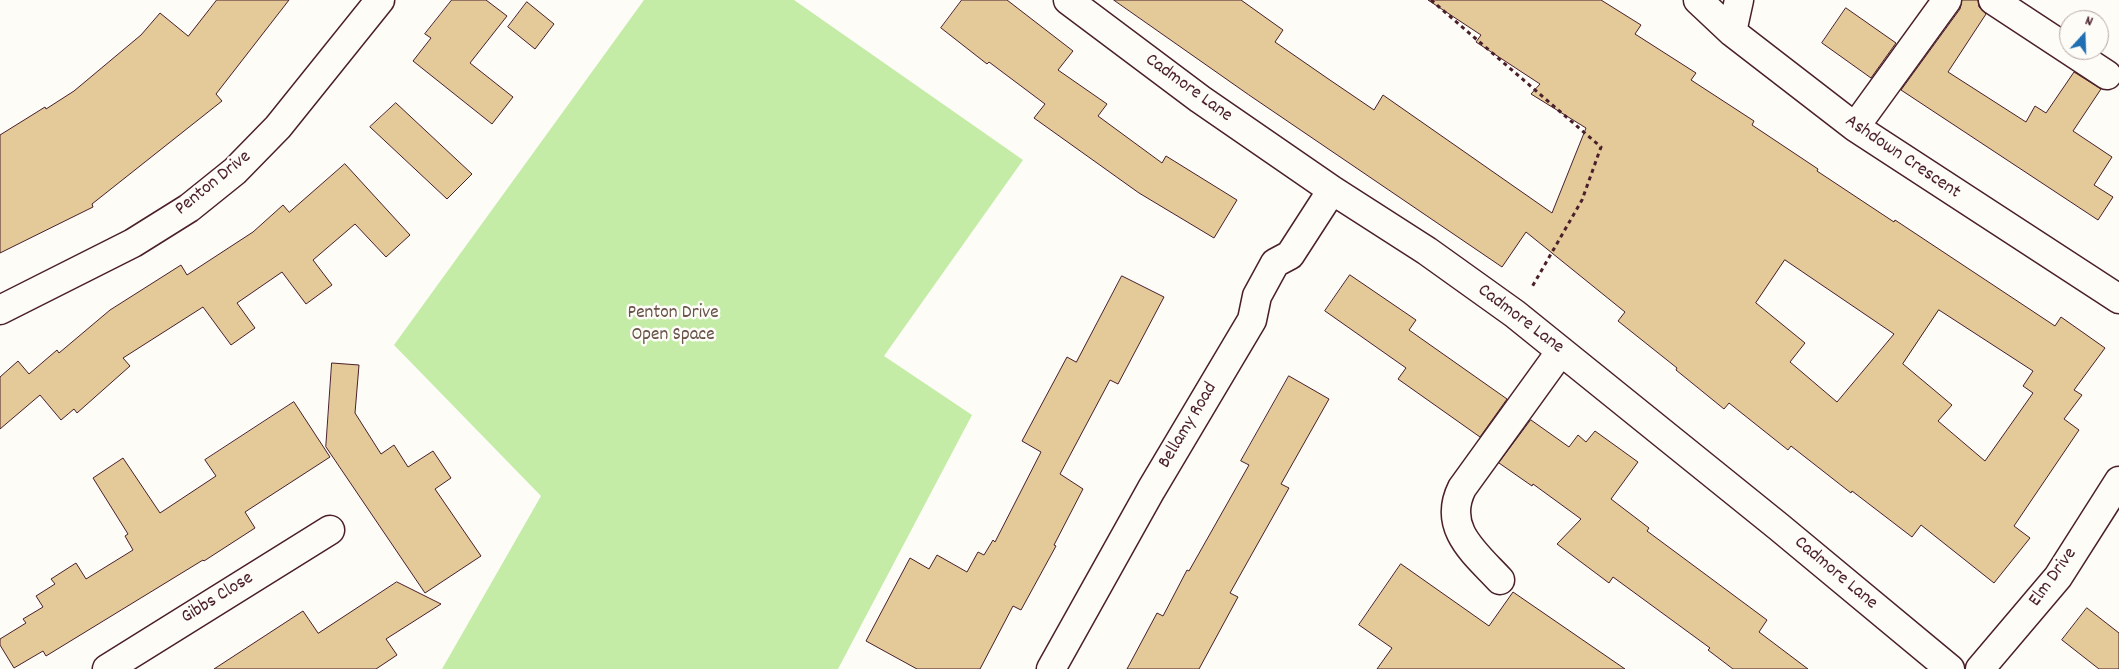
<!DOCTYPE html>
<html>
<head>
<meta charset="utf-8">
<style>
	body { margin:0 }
	#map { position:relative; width:2119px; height:669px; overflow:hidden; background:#fdfcf7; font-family:Dekko,sans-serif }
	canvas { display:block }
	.north { position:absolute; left:2059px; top:10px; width:50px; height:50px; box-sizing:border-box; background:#fdfcf7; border:1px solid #b5a4a5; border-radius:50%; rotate:20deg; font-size:14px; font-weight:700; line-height:20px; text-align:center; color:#4a1f2b }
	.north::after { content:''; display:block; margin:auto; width:18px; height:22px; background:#1f6fb2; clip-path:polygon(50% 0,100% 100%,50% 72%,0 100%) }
</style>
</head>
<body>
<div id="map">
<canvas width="2119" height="669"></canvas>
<div class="north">N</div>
</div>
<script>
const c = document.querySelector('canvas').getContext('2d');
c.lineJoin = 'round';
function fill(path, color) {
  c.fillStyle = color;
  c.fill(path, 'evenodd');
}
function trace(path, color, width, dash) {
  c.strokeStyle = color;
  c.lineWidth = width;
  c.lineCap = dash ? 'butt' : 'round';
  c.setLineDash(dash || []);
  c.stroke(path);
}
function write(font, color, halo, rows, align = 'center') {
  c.font = font + ' Dekko,sans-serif';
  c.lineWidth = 5;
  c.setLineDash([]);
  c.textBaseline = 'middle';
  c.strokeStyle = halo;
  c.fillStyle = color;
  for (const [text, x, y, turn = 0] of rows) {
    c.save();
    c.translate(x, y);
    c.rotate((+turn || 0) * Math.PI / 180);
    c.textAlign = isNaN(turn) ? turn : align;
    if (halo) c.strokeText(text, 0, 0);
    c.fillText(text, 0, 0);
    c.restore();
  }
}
const green = new Path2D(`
	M644 0H794L1023 160 884 356 972 415 838 669H442L541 496 394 345Z`);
const building = new Path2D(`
	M217 0H289L216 94 222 101 92 204 93 207 0 253V135L45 107 46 109 74 91 141 35 160 13 188 36Z
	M452 0H486L507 16 470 63 513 97 492 124 413 61 431 38 425 34Z
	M962 0H1007L1073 51 1058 70 1107 104 1098 116 1162 163 1166 156 1237 200 1214 238 1139 193 1034 118 1045 104 989 62 987 64 941 28Z
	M1114 0H1241L1283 30 1275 42 1327 78 1374 110 1383 95 1552 213 1586 128 1531 94 1540 84 1476 42 1481 35 1428 0H1601L1641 25 1635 34 1696 73 1691 80 1754 121 1752 125 1818 169 1817 171 1894 222 1895 220 2055 326 2061 317 2105 348 2074 390 2082 395 2064 419 2079 430 2014 526 2030 538 1994 583 1921 525 1912 537 1852 491 1851 493 1791 446 1788 450 1729 403 1724 409 1676 370 1677 368 1618 321 1625 312 1526 232 1502 267 1249 95ZM1785 260 1894 334 1837 402 1790 362 1805 343 1756 303ZM1939 310 2033 371 2023 386 2033 393 1985 461 1938 421 1952 405 1903 364Z
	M1962 0H1978L1979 7 1986 14 1948 72 2026 122 2035 106 2046 113 2074 72 2101 89 2073 131 2112 157 2094 185 2113 197 2098 220 1901 90 1960 9Z
	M527 2 554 24 535 49 508 27Z
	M1846 8 1896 43 1871 78 1822 43Z
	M396 103 472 174 447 199 370 127Z
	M345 164 410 235 386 257 355 224 313 260 332 285 306 304 282 272 237 303 255 328 231 345 203 307 123 358 130 366 77 413 74 409 61 420 40 395 0 429V377L18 361 29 374 57 350 59 353 110 310 181 265 187 275 253 232 283 205 289 212Z
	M1350 275 1416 320 1409 330 1507 399 1480 437 1398 379 1406 368 1325 311Z
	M1122 276 1164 297 1118 384 1110 380 1060 474 1083 489 1054 545 1056 546 1021 610 1013 606 980 669H917L866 641 910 558 929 569 937 555 967 572 978 552 984 555 993 540 995 542 1041 452 1022 441 1067 357 1076 362Z
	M332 363 359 365 355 413 381 454 394 445 408 467 433 451 451 478 435 489 481 556 425 593 326 447Z
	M1289 376 1329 399 1281 484 1289 488 1230 593 1238 597 1199 669H1127L1157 613 1163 616 1187 570 1189 571 1249 465 1241 461Z
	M294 402 330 457 245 512 255 528 204 561 203 560 46 656 43 651 14 668 0 645V639L26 623 23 619 43 607 36 596 55 584 51 579 76 563 86 579 133 550 125 536 128 534 93 478 123 458 160 513 216 476 205 460Z
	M1531 420 1569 447 1578 435 1586 442 1595 431 1638 462 1611 499 1649 528 1647 531 1767 620 1759 632 1808 669H1733L1708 650 1710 648 1613 577 1609 583 1557 544 1581 519 1533 484 1532 486 1499 463Z
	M1401 564 1489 626 1513 592 1625 669H1377L1392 648 1359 625Z
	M397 582 441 604 386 639 397 655 376 669H214L303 611 318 633Z
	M2087 608 2119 633V669H2099L2062 640Z`);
const path = new Path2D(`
	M1431 0 1601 147 1582 200 1532 287`);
const minor = new Path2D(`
	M1068 0 1200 99 1332 190 1427 251 1515 314 1779 527 1950 669
	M1698 0 1732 32 1855 127 2119 299
	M1993 0 2107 75
	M1732 32 1739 0
	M1855 127 1947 0
	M0 310 133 243 189 208 235 171 278 127 380 0
	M1500 580C1475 553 1442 528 1462 488L1561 351
	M107 669 330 530
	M1051 669 1151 490 1252 320 1257 296 1275 263 1290 255 1332 190
	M1980 669 2058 577 2119 481`);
const streetNames = [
	["Cadmore Lane",1188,89,36],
	["Ashdown Crescent",1902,158,34],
	["Penton Drive",214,184,-39],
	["Cadmore Lane",1520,320,37],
	["Bellamy Road",1189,426,-59],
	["Cadmore Lane",1835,574,40],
	["Elm Drive",2054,578,-54],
	["Gibbs Close",218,599,-32]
];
const parkNames = [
	["Penton Drive",673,314],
	["Open Space",673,336]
];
fill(green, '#c4eca7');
fill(building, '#e4c999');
trace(building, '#4a1f2b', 1);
trace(minor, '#4a1f2b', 31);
trace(path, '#4a1f2b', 3, [4, 4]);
trace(minor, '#fdfcf7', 28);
write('19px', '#4a1f2b', '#fdfcf7', streetNames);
write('19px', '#68524a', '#fdfcf7', parkNames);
</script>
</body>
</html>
